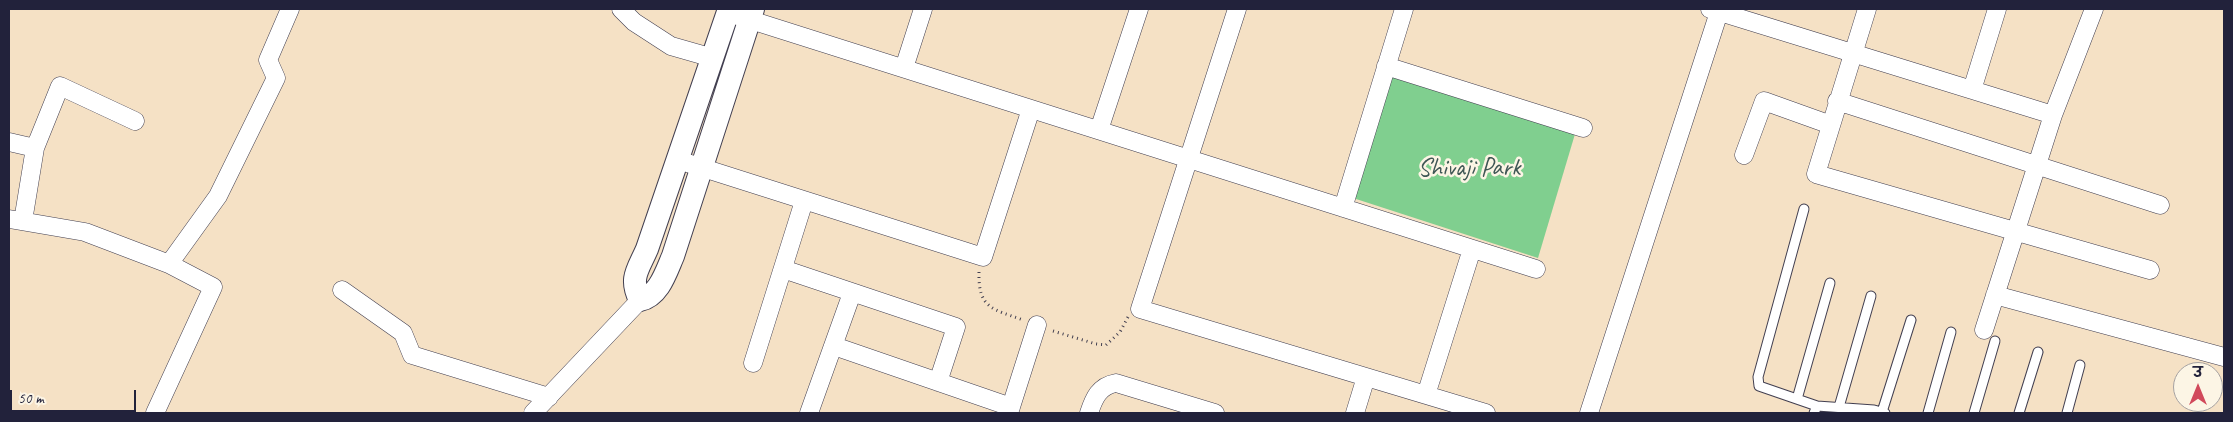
<!DOCTYPE html>
<html>
<head>
<meta charset="utf-8">
<style>
	body { margin:0 }
	#map { position:relative; width:2233px; height:422px; overflow:hidden; background:#f5e1c5; font-family:Caveat,"Playpen Sans Deva",sans-serif }
	canvas { display:block }
	.frame { position:absolute; inset:0; border:10px solid #22223b; pointer-events:none }
	.north { position:absolute; left:2173px; top:362px; width:50px; height:50px; box-sizing:border-box; background:#fcf5e5; border:1px solid #a5a1a1; border-radius:50%; rotate:0deg; font-size:14px; font-weight:700; line-height:20px; text-align:center; color:#22223b }
	.north::after { content:''; display:block; margin:auto; width:18px; height:22px; background:#d1495b; clip-path:polygon(50% 0,100% 100%,50% 72%,0 100%) }
	.scale { position:absolute; left:10px; top:390px; width:126px; height:22px; box-sizing:border-box; border:2px solid #22223b; border-top:0; padding-left:6px; font-size:15px; line-height:18px; white-space:nowrap; color:#22223b; -webkit-text-stroke:4px #fcf5e5; paint-order:stroke }
</style>
</head>
<body>
<div id="map">
<canvas width="2233" height="422"></canvas>
<div class="frame"></div>
<div class="north">उ</div>
<div class="scale">50 m</div>
</div>
<script>
const c = document.querySelector('canvas').getContext('2d');
c.lineJoin = 'round';
function fill(path, color) {
  c.fillStyle = color;
  c.fill(path, 'evenodd');
}
function trace(path, color, width, dash) {
  c.strokeStyle = color;
  c.lineWidth = width;
  c.lineCap = dash ? 'butt' : 'round';
  c.setLineDash(dash || []);
  c.stroke(path);
}
function write(font, color, halo, rows, align = 'center') {
  c.font = font + ' Caveat,sans-serif';
  c.lineWidth = 5;
  c.setLineDash([]);
  c.textBaseline = 'middle';
  c.strokeStyle = halo;
  c.fillStyle = color;
  for (const [text, x, y, turn = 0] of rows) {
    c.save();
    c.translate(x, y);
    c.rotate((+turn || 0) * Math.PI / 180);
    c.textAlign = isNaN(turn) ? turn : align;
    if (halo) c.strokeText(text, 0, 0);
    c.fillText(text, 0, 0);
    c.restore();
  }
}
const green = new Path2D(`
	M1390 76 1575 134 1538 258 1353 198Z`);
const path = new Path2D(`
	M979 272C978 309 993 309 1023 320
	M1053 331 1096 344 1106 345 1120 332 1128 317`);
const service = new Path2D(`
	M1804 209 1758 377 1759 386 1817 406 1814 413
	M1797 399 1830 283
	M1817 406 1874 410 1885 413
	M1839 407 1871 296
	M1882 412 1911 320
	M1928 413 1951 332
	M1974 413 1995 341
	M2019 413 2038 352
	M2067 413 2080 365`);
const minor = new Path2D(`
	M621 9 634 22 671 46 713 58
	M1237 9 1140 309 1486 413
	M1710 9 2053 115
	M1867 9 1816 174 2150 270
	M738 16 1536 269
	M1386 66 1583 128
	M904 68 923 9
	M1972 90 1997 9
	M1837 101 2160 205
	M1099 130 1139 9
	M9 142 35 148
	M1744 155 1764 101 1831 125
	M678 160 983 257 1031 109
	M1343 208 1404 9
	M9 219 85 232 169 264 213 287 155 413
	M23 221 35 148 60 86 135 121
	M169 264 218 196 276 78 268 60 290 9
	M783 269 956 327 938 382
	M342 290 403 333 412 355 549 397
	M1995 295 2224 357
	M1984 330 2053 115 2094 9
	M834 346 1011 407
	M753 363 804 201
	M1426 395 1472 249
	M533 413 640 300
	M809 413 852 293
	M1009 413 1037 325
	M1089 413C1094 398 1099 386 1116 383L1215 413
	M1355 413 1366 377
	M1589 413 1720 9`);
const tertiary = new Path2D(`
	M729 9 647 249C638 270 629 278 640 300 659 296 666 272 673 256L753 9`);
const parkNames = [
	["Shivaji Park",1469,168]
];
fill(green, '#80cf8f');
trace(service, '#423f50', 11);
trace(minor, '#423f50', 19);
trace(tertiary, '#423f50', 24);
trace(path, '#423f50', 3, [1, 4]);
trace(service, '#fff', 9);
trace(minor, '#fff', 18);
trace(tertiary, '#fff', 22);
write('25px', '#3e5654', '#fcf5e5', parkNames);
</script>
</body>
</html>
